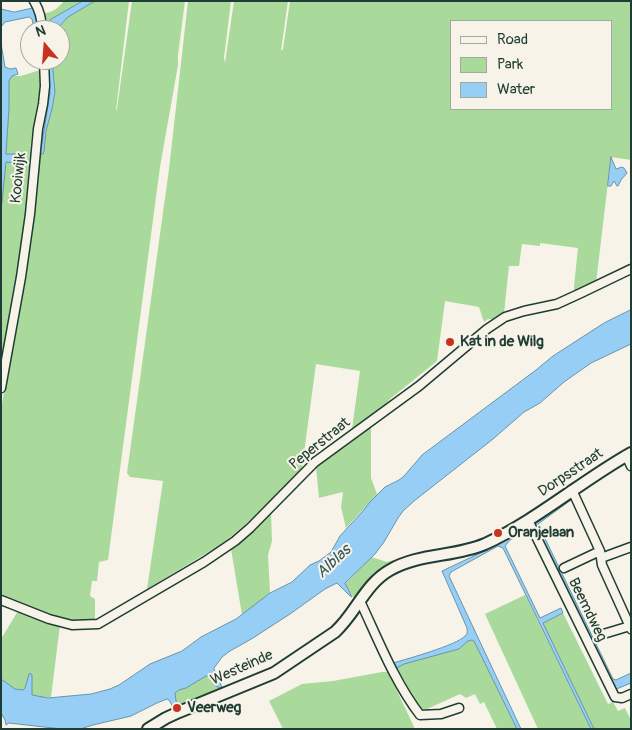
<!DOCTYPE html>
<html>
<head>
<meta charset="utf-8">
<style>
	body { margin:0 }
	#map { position:relative; width:632px; height:730px; overflow:hidden; background:#f7f3e8; font-family:Pangolin,sans-serif }
	canvas { display:block }
	.frame { position:absolute; inset:0; border:2px solid #1f3d34; pointer-events:none }
	.legend { position:absolute; left:450px; top:20px; width:162px; height:90px; box-sizing:border-box; background:#f7f3e8; border:1px solid #a1aaa0; margin:0; padding:6px 9px; list-style:none; font-size:15px; color:#1f3d34 }
	.legend li { display:flex; align-items:center; gap:10px; height:25px }
	.legend b { width:25px; border:1px solid #a1aaa0 }
	.north { position:absolute; left:20px; top:20px; width:50px; height:50px; box-sizing:border-box; background:#f7f3e8; border:1px solid #a1aaa0; border-radius:50%; rotate:342deg; font-size:14px; font-weight:700; line-height:20px; text-align:center; color:#1f3d34 }
	.north::after { content:''; display:block; margin:auto; width:18px; height:22px; background:#c8321e; clip-path:polygon(50% 0,100% 100%,50% 72%,0 100%) }
</style>
</head>
<body>
<div id="map">
<canvas width="632" height="730"></canvas>
<div class="frame"></div>
<ul class="legend">
<li><b style="height:6px;background:#f7f3e8"></b>Road</li>
<li><b style="height:14px;background:#aada9b"></b>Park</li>
<li><b style="height:14px;background:#97cef6"></b>Water</li>
</ul>
<div class="north">N</div>
</div>
<script>
const c = document.querySelector('canvas').getContext('2d');
c.lineJoin = 'round';
function fill(path, color) {
  c.fillStyle = color;
  c.fill(path, 'evenodd');
}
function trace(path, color, width, dash) {
  c.strokeStyle = color;
  c.lineWidth = width;
  c.lineCap = dash ? 'butt' : 'round';
  c.setLineDash(dash || []);
  c.stroke(path);
}
function write(font, color, halo, rows, align = 'center') {
  c.font = font + ' Pangolin,sans-serif';
  c.lineWidth = 4;
  c.setLineDash([]);
  c.textBaseline = 'middle';
  c.strokeStyle = halo;
  c.fillStyle = color;
  for (const [text, x, y, turn = 0] of rows) {
    c.save();
    c.translate(x, y);
    c.rotate((+turn || 0) * Math.PI / 180);
    c.textAlign = isNaN(turn) ? turn : align;
    if (halo) c.strokeText(text, 0, 0);
    c.fillText(text, 0, 0);
    c.restore();
  }
}
const green = new Path2D(`
	M64 1H83L50 20 47 25 46 30H44L45 22 47 19 43 13C51 14 59 7 64 1Z
	M95 1H129L116 110 117 109 132 1H185L178 55V65L160 167 108 560 99 562 97 581H92L90 596 95 599V621L70 622 52 617 1 598V411L14 327 45 60H48L50 93 42 135 41 150 43 153 46 131 52 109 55 92 52 60H60V30H56L68 17Z
	M188 1H231L224 58 225 63 234 1H288L281 51 283 49 290 1H631V160L611 157 596 283 574 294V286L578 248 540 243V246L522 244 519 266H509L504 313 495 319H488L484 322 479 307 445 301 437 361 390 399 382 408 352 429 360 371 316 364 302 468 256 515 228 539 215 548 147 589 163 481 130 477 127 473 169 169ZM451 21H611V109H451Z
	M40 70 41 82 31 141 26 207 19 258 1 365V203L6 161 17 162V158L12 154 6 155 9 108V80L12 76H21Z
	M371 426V478L377 494 346 528 341 507 343 492 319 498 316 467 355 436Z
	M271 513 272 541 268 555 270 593 242 615 231 549 256 528Z
	M371 557 387 562 400 558C380 569 368 581 355 600L345 584Z
	M525 595 591 729H538L485 614Z
	M18 611 47 622 60 625 51 697H41L32 695 29 674 25 689 23 690 15 689 1 679V639Z
	M563 613 608 704 613 702 618 711 625 708 631 720V729H594L543 623Z
	M472 639 474 641 517 729H497L484 702 480 704 475 694 466 698 460 694 427 709H422L417 706 403 681H401L395 669 404 664 459 649 468 641Z
	M382 672H388L415 729H283L269 701 302 684 333 681Z
	M206 676H208L214 684 220 688H222L223 689 180 706 176 701 175 693 179 690 186 688Z`);
const water = new Path2D(`
	M83 1H95L68 17 56 30H46L47 25 50 20Z
	M34 8 36 12 38 24 34 25 33 24 32 19 29 17 5 22 1 27V9L14 12Z
	M1 43 5 67 10 69 16 68 18 74 12 76 9 81V108L6 154H16L17 163 6 162 1 212Z
	M48 60H52L55 92 52 109 46 131 44 151 43 154H41L39 153V150L41 149 50 93Z
	M611 157 616 169 622 167 624 168 627 173 621 180 618 186H617L614 181 611 186H608Z
	M631 310V344L591 363 564 382 540 403 524 412 493 439 414 501 403 511 398 518 384 542 375 554 345 583 352 597 349 595 337 583 325 589 290 614 253 638 230 651 222 657 214 668V670L217 673 222 688C214 688 213 680 208 676H206L186 688 179 690 175 693 176 701 180 706 174 709 169 700 167 699 157 703 131 716 93 725 80 729H62L9 723 6 725 5 720 1 713V679L15 689 23 690 25 688 29 674 30 673 32 675V695L48 698 91 694 110 689 119 685 150 664 182 651 201 637 236 619 270 593 292 582 310 565 319 561 331 552 340 536 362 512 370 502 385 487 399 480 404 476 417 461 422 455 536 370 553 356 604 323Z
	M569 498 571 500 538 524 613 679 616 680 631 673V683L614 690 535 527 510 540 505 546 540 618 561 608 563 613 543 623 594 729H591L503 548 498 546 451 572 449 576 521 729H517L474 641 472 640 468 641 459 649 404 664 395 669 393 663C407 659 457 645 465 636 468 633 467 632 467 628L442 571 478 554 536 521Z`);
const street = new Path2D(`
	M34 1C40 11 42 19 42 30
	M1 388 21 277 30 214 38 129 43 104 45 86 44 60
	M626 455 631 466
	M572 490 600 551 602 565 631 629
	M528 520 615 697 622 698 631 694
	M601 558 631 547
	M564 568 600 551
	M1 600 49 619 72 625 98 624 204 562 235 541 250 528 315 462 419 386 487 329 505 317 524 311 557 304 581 293 631 269
	M360 601C378 639 394 681 420 715L441 714 459 708
	M600 635 630 626`);
const secondary = new Path2D(`
	M148 729 166 718 179 712 274 673 335 632C356 613 365 584 390 570 419 553 455 557 485 544 537 520 581 481 631 453`);
const markers = [
	[450,342,5,"#c8321e"],
	[498,533,5,"#c8321e"],
	[177,708,5,"#c8321e"]
];
const streetNames = [
	["Kooiwijk",19,178,-84],
	["Peperstraat",320,444,-39],
	["Dorpsstraat",571,473,-34],
	["Beemdweg",587,610,64],
	["Westeinde",242,668,-24]
];
const poiNames = [
	["Kat in de Wilg",460,342],
	["Oranjelaan",508,533],
	["Veerweg",187,708]
];
const waterNames = [
	["Alblas",334,562,-43]
];
fill(green, '#aada9b');
fill(water, '#97cef6');
trace(water, '#6794a8', 1);
trace(street, '#1f3d34', 11);
trace(secondary, '#1f3d34', 14);
trace(street, '#f7f3e8', 8);
trace(secondary, '#f7f3e8', 10);
for (const [x, y, r, color] of markers) {
  const dot = new Path2D();
  dot.arc(x, y, r, 0, 2 * Math.PI);
  c.fillStyle = color;
  c.fill(dot);
  trace(dot, '#f7f3e8', 2);
}
write('15px', '#1f3d34', '#f7f3e8', streetNames);
write('bold 15px', '#1f3d34', '#f7f3e8', poiNames, 'left');
write('italic 16px', '#375a5b', '#f7f3e8', waterNames);
</script>
</body>
</html>
